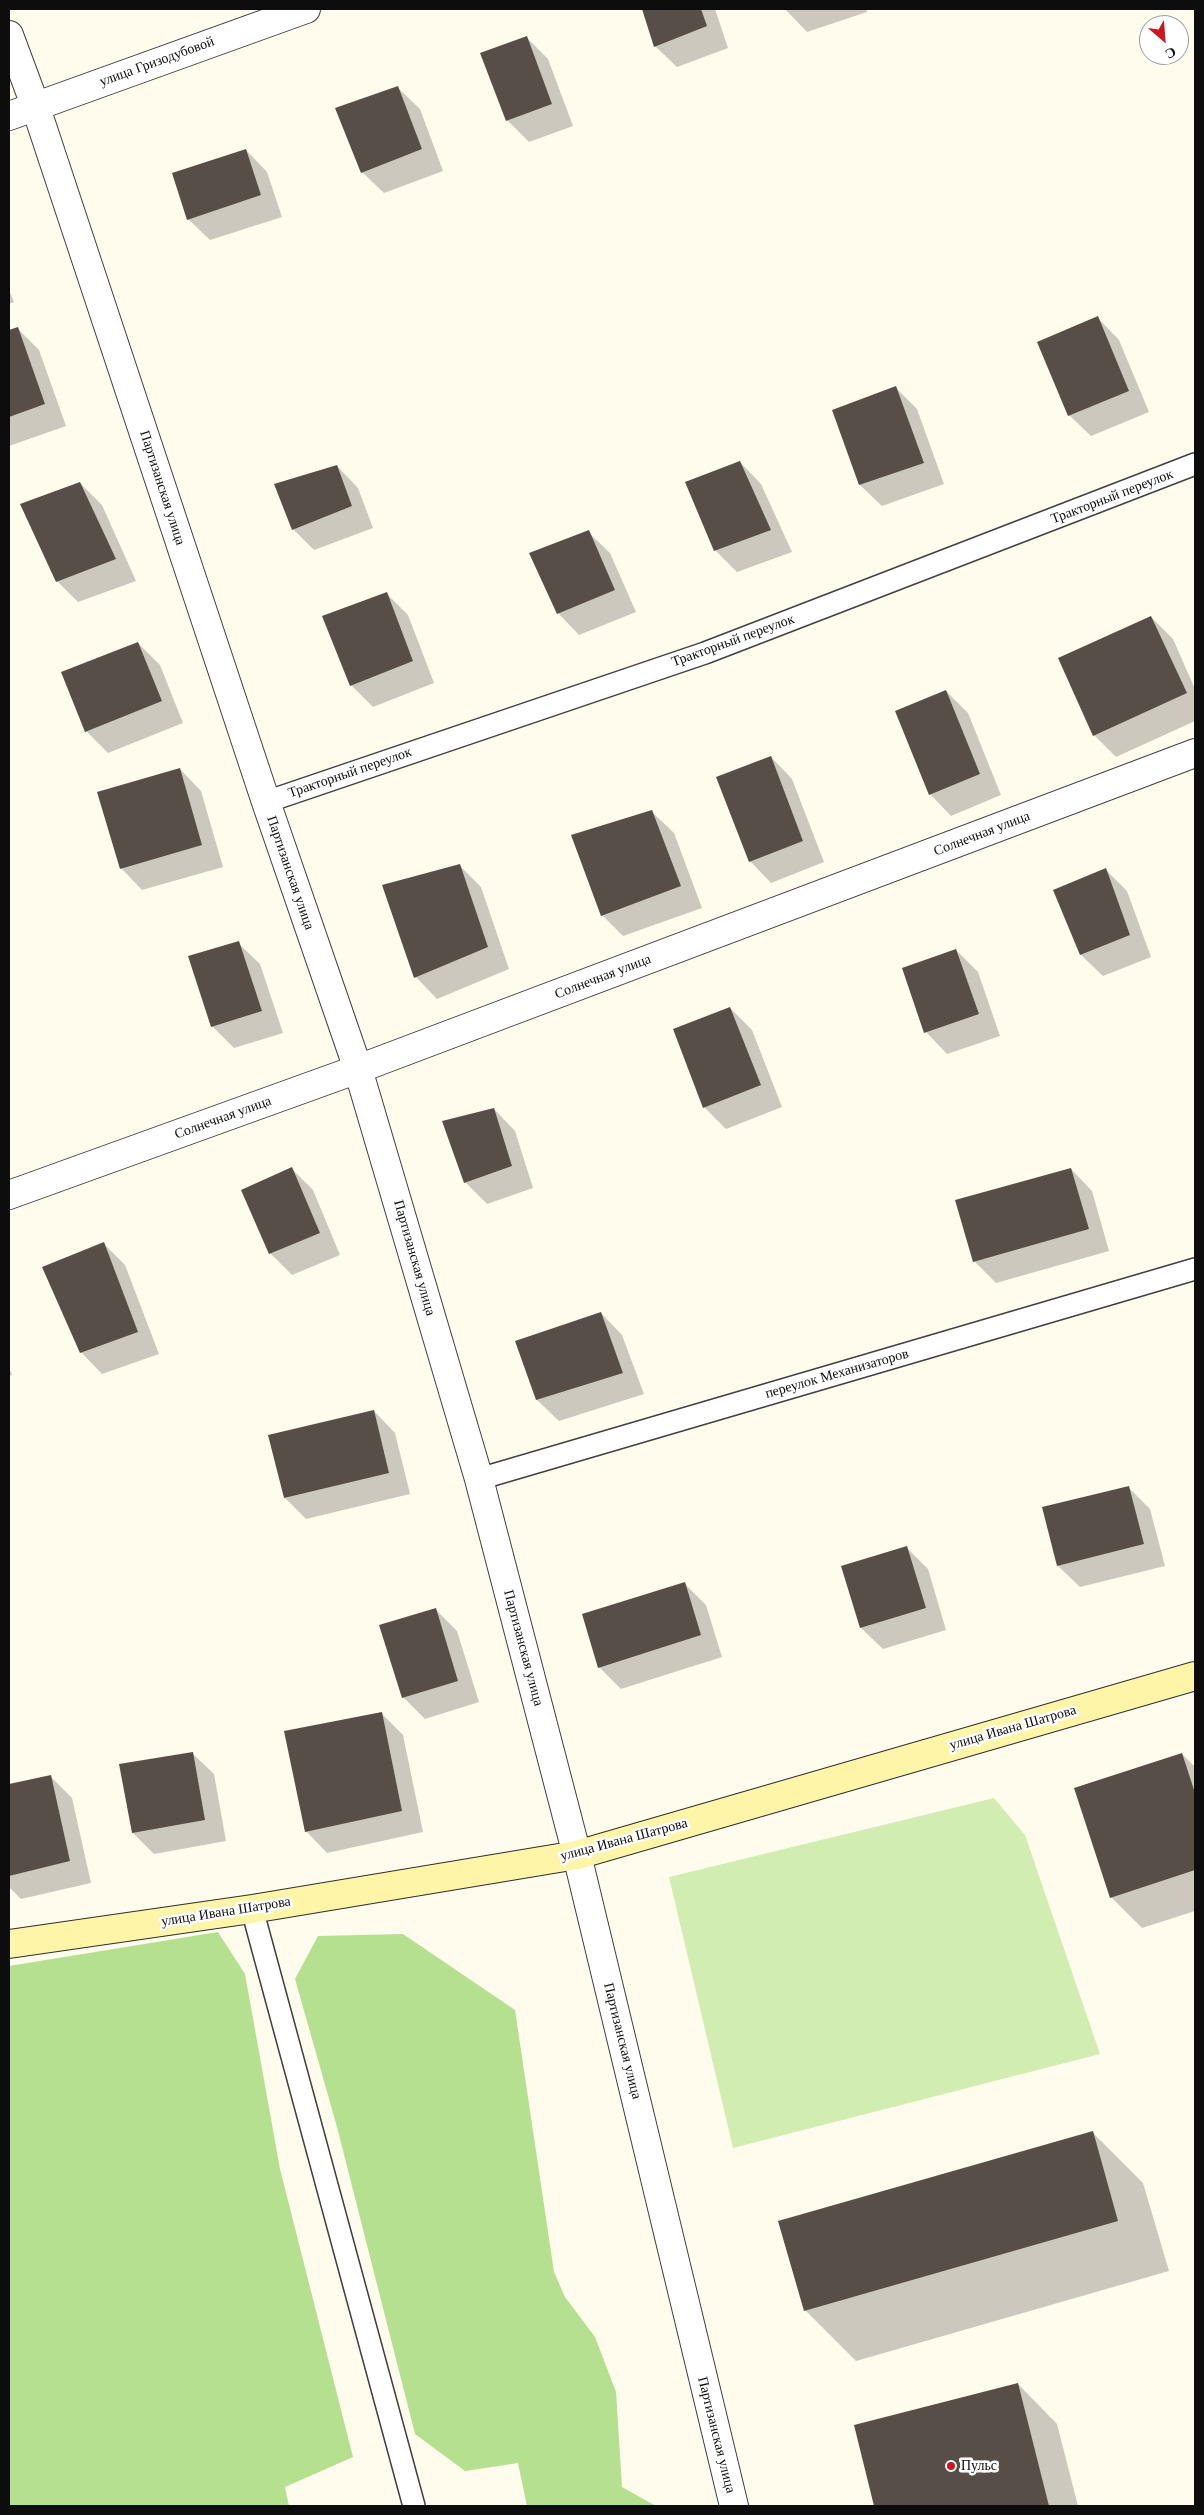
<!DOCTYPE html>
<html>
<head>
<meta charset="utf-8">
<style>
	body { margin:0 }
	#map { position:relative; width:1204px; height:2515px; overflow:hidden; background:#fffbed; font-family:Georgia,serif }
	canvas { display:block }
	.frame { position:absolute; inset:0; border:10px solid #0d0d0d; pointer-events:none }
	.north { position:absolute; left:1139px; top:15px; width:50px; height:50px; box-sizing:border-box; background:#fff; border:1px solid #9e9e9e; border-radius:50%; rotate:153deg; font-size:14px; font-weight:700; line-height:20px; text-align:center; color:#0d0d0d }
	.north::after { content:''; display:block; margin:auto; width:18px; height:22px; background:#ca1720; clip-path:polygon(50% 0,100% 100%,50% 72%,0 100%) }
</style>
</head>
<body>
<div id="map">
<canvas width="1204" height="2515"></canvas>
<div class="frame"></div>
<div class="north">С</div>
</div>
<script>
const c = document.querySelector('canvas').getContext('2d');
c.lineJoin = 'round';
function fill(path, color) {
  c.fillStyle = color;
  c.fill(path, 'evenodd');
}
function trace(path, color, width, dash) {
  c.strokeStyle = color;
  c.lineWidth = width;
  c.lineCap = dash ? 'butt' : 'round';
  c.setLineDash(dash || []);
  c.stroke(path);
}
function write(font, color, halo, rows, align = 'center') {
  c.font = font + ' Georgia,serif';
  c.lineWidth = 5;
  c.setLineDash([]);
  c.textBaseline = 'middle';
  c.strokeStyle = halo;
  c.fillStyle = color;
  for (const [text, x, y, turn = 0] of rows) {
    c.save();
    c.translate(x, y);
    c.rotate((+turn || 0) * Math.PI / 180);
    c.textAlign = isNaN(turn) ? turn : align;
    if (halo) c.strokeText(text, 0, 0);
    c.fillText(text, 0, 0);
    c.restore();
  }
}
const green = new Path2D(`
	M994 1798 1025 1835 1100 2054 733 2148 669 1877Z`);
const forest = new Path2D(`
	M218 1932 245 1974 280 2169 353 2457 285 2487 289 2506H9V1966Z
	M403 1934 515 2010 554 2272 565 2297 595 2337 616 2392 622 2487 656 2506H527L518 2463 465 2471 415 2434 337 2127 295 1979 318 1936Z`);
const shadow = new Path2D(`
	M644 9H715L728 48 677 67 655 46Z
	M785 9H866L867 12 807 32Z
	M526 37 548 59 573 126 529 142 507 120Z
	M398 88 420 109 443 171 384 193 362 172Z
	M246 150 267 172 282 217 210 240 188 219Z
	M9 290 14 302 9 304Z
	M1098 318 1119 340 1149 412 1091 436 1069 415Z
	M17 328 39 350 66 426 9 446V332Z
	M896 388 917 409 944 484 882 506 860 485 834 410Z
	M740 462 761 484 792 552 737 572 715 550Z
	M337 466 358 488 373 528 314 550 293 529Z
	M80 483 102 505 136 581 78 602 57 581Z
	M588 532 610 553 636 612 579 635 558 613Z
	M387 594 408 615 434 683 373 707 351 685Z
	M1151 617 1173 639 1195 689V721L1116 757 1094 735Z
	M138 643 160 665 183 723 108 753 86 731Z
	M946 691 968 713 1001 795 951 816 930 794Z
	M771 757 792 779 824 862 771 883 750 861Z
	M180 769 201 791 223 867 142 890 121 868Z
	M652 812 674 833 702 908 623 936 602 915Z
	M459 865 481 887 509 969 437 999 416 977Z
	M1106 870 1127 891 1151 957 1103 976 1081 955 1054 890Z
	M238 943 260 964 283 1033 234 1048 212 1026Z
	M956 950 978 972 1000 1036 947 1054 926 1032Z
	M730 1008 752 1030 782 1107 726 1129 705 1108 674 1030Z
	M494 1109 515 1131 533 1188 487 1204 465 1182Z
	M291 1168 313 1190 340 1255 292 1275 270 1253Z
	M1071 1169 1092 1191 1109 1251 996 1283 974 1261Z
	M103 1243 125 1265 159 1354 102 1374 81 1352Z
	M601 1313 622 1335 644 1394 559 1421 537 1400 517 1342Z
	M9 1368 12 1375 9 1376Z
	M374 1411 395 1433 410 1494 306 1519 285 1498Z
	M1128 1487 1150 1509 1165 1566 1080 1587 1058 1566Z
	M906 1547 928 1569 946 1630 883 1649 861 1628 843 1567Z
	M684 1583 706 1605 722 1657 621 1689 599 1667Z
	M435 1609 457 1631 479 1702 425 1719 403 1697Z
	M381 1713 403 1735 423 1832 327 1853 306 1831Z
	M192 1753 214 1774 226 1841 154 1854 133 1833Z
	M1182 1754 1195 1767V1911L1142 1928 1111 1897Z
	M50 1776 72 1798 91 1883 21 1899 9 1887V1785Z
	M1092 2132 1143 2183 1169 2271 856 2361 805 2310Z
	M1018 2384 1057 2424 1078 2506H875L855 2426Z`);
const building = new Path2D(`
	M642 9H701L707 26 654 47Z
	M527 36 552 104 506 121 480 53Z
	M398 86 422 149 361 173 335 108Z
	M246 149 261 195 187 220 172 173Z
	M1098 316 1129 391 1068 416 1037 342Z
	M18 327 45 404 9 417V330Z
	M896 386 924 463 859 485 832 410Z
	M740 461 771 530 714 551 685 482Z
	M337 465 352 506 292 530 274 484Z
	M80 482 116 559 56 582 20 504Z
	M589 530 615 590 557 614 529 553Z
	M387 592 413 661 350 686 322 616Z
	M1151 616 1187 693 1093 736 1058 658Z
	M138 642 162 701 85 732 61 672Z
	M946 690 980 774 929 795 895 711Z
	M771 756 803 841 749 862 716 777Z
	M180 768 202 845 120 869 97 792Z
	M652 810 681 886 601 916 571 835Z
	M460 864 488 947 414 978 382 885Z
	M1106 868 1130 935 1080 955 1053 890Z
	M239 941 262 1011 211 1027 188 956Z
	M956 949 979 1014 924 1033 902 968Z
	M730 1007 761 1085 703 1108 673 1029Z
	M494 1108 512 1166 464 1183 442 1121Z
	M292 1167 320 1233 269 1254 241 1190Z
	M1071 1168 1089 1229 973 1262 955 1200Z
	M104 1242 138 1332 80 1353 42 1267Z
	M601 1312 623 1373 536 1400 515 1341Z
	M374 1410 389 1473 284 1498 268 1435Z
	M1129 1486 1144 1544 1057 1566 1042 1507Z
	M907 1546 926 1608 860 1628 841 1566Z
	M685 1582 701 1635 598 1668 582 1614Z
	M436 1608 458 1681 402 1698 379 1625Z
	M382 1712 402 1811 305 1832 284 1731Z
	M193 1752 205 1820 132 1833 119 1764Z
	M1182 1753 1195 1793V1870L1110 1898 1074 1788Z
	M51 1775 70 1861 9 1876V1784Z
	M1093 2131 1118 2221 804 2311 778 2221Z
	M1018 2383 1049 2506H874L854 2425Z`);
const lane = new Path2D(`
	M266 802 705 653 1195 464
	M479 1479 1195 1269
	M252 1909 414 2506`);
const street = new Path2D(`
	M9 35 35 105 266 802 358 1069 479 1479 577 1855 734 2506
	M9 116 306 9
	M9 1195 358 1069 1195 753`);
const secondary = new Path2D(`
	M9 1944 252 1909 577 1855 1195 1676`);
const markers = [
	[951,2466,5,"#ca1720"]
];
const streetNames = [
	["улица Гризодубовой",157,62,-20],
	["Партизанская улица",162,488,72],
	["Тракторный переулок",1112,497,-21],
	["Тракторный переулок",733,641,-20],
	["Тракторный переулок",350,773,-19],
	["Солнечная улица",982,834,-21],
	["Партизанская улица",290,873,71],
	["Солнечная улица",603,977,-21],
	["Солнечная улица",223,1118,-20],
	["Партизанская улица",414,1258,74],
	["переулок Механизаторов",837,1374,-16],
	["Партизанская улица",523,1648,75],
	["улица Ивана Шатрова",1013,1728,-16],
	["улица Ивана Шатрова",624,1840,-15],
	["улица Ивана Шатрова",226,1912,-9],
	["Партизанская улица",622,2041,76],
	["Партизанская улица",716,2435,76]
];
const poiNames = [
	["Пульс",961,2466]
];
fill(green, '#d1edb2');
fill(forest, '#b4e090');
fill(shadow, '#0003');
fill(building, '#574e48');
trace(lane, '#404040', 24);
trace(street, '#404040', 30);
trace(secondary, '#2f2f2f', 30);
trace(lane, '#fff', 21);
trace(street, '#fff', 28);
trace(secondary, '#fff5a8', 28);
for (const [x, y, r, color] of markers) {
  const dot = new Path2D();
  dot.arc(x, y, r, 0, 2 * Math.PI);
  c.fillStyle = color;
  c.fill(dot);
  trace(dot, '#fff', 2);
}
write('14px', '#0d0d0d', '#fff', streetNames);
write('14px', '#0d0d0d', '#fff', poiNames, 'left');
</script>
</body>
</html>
